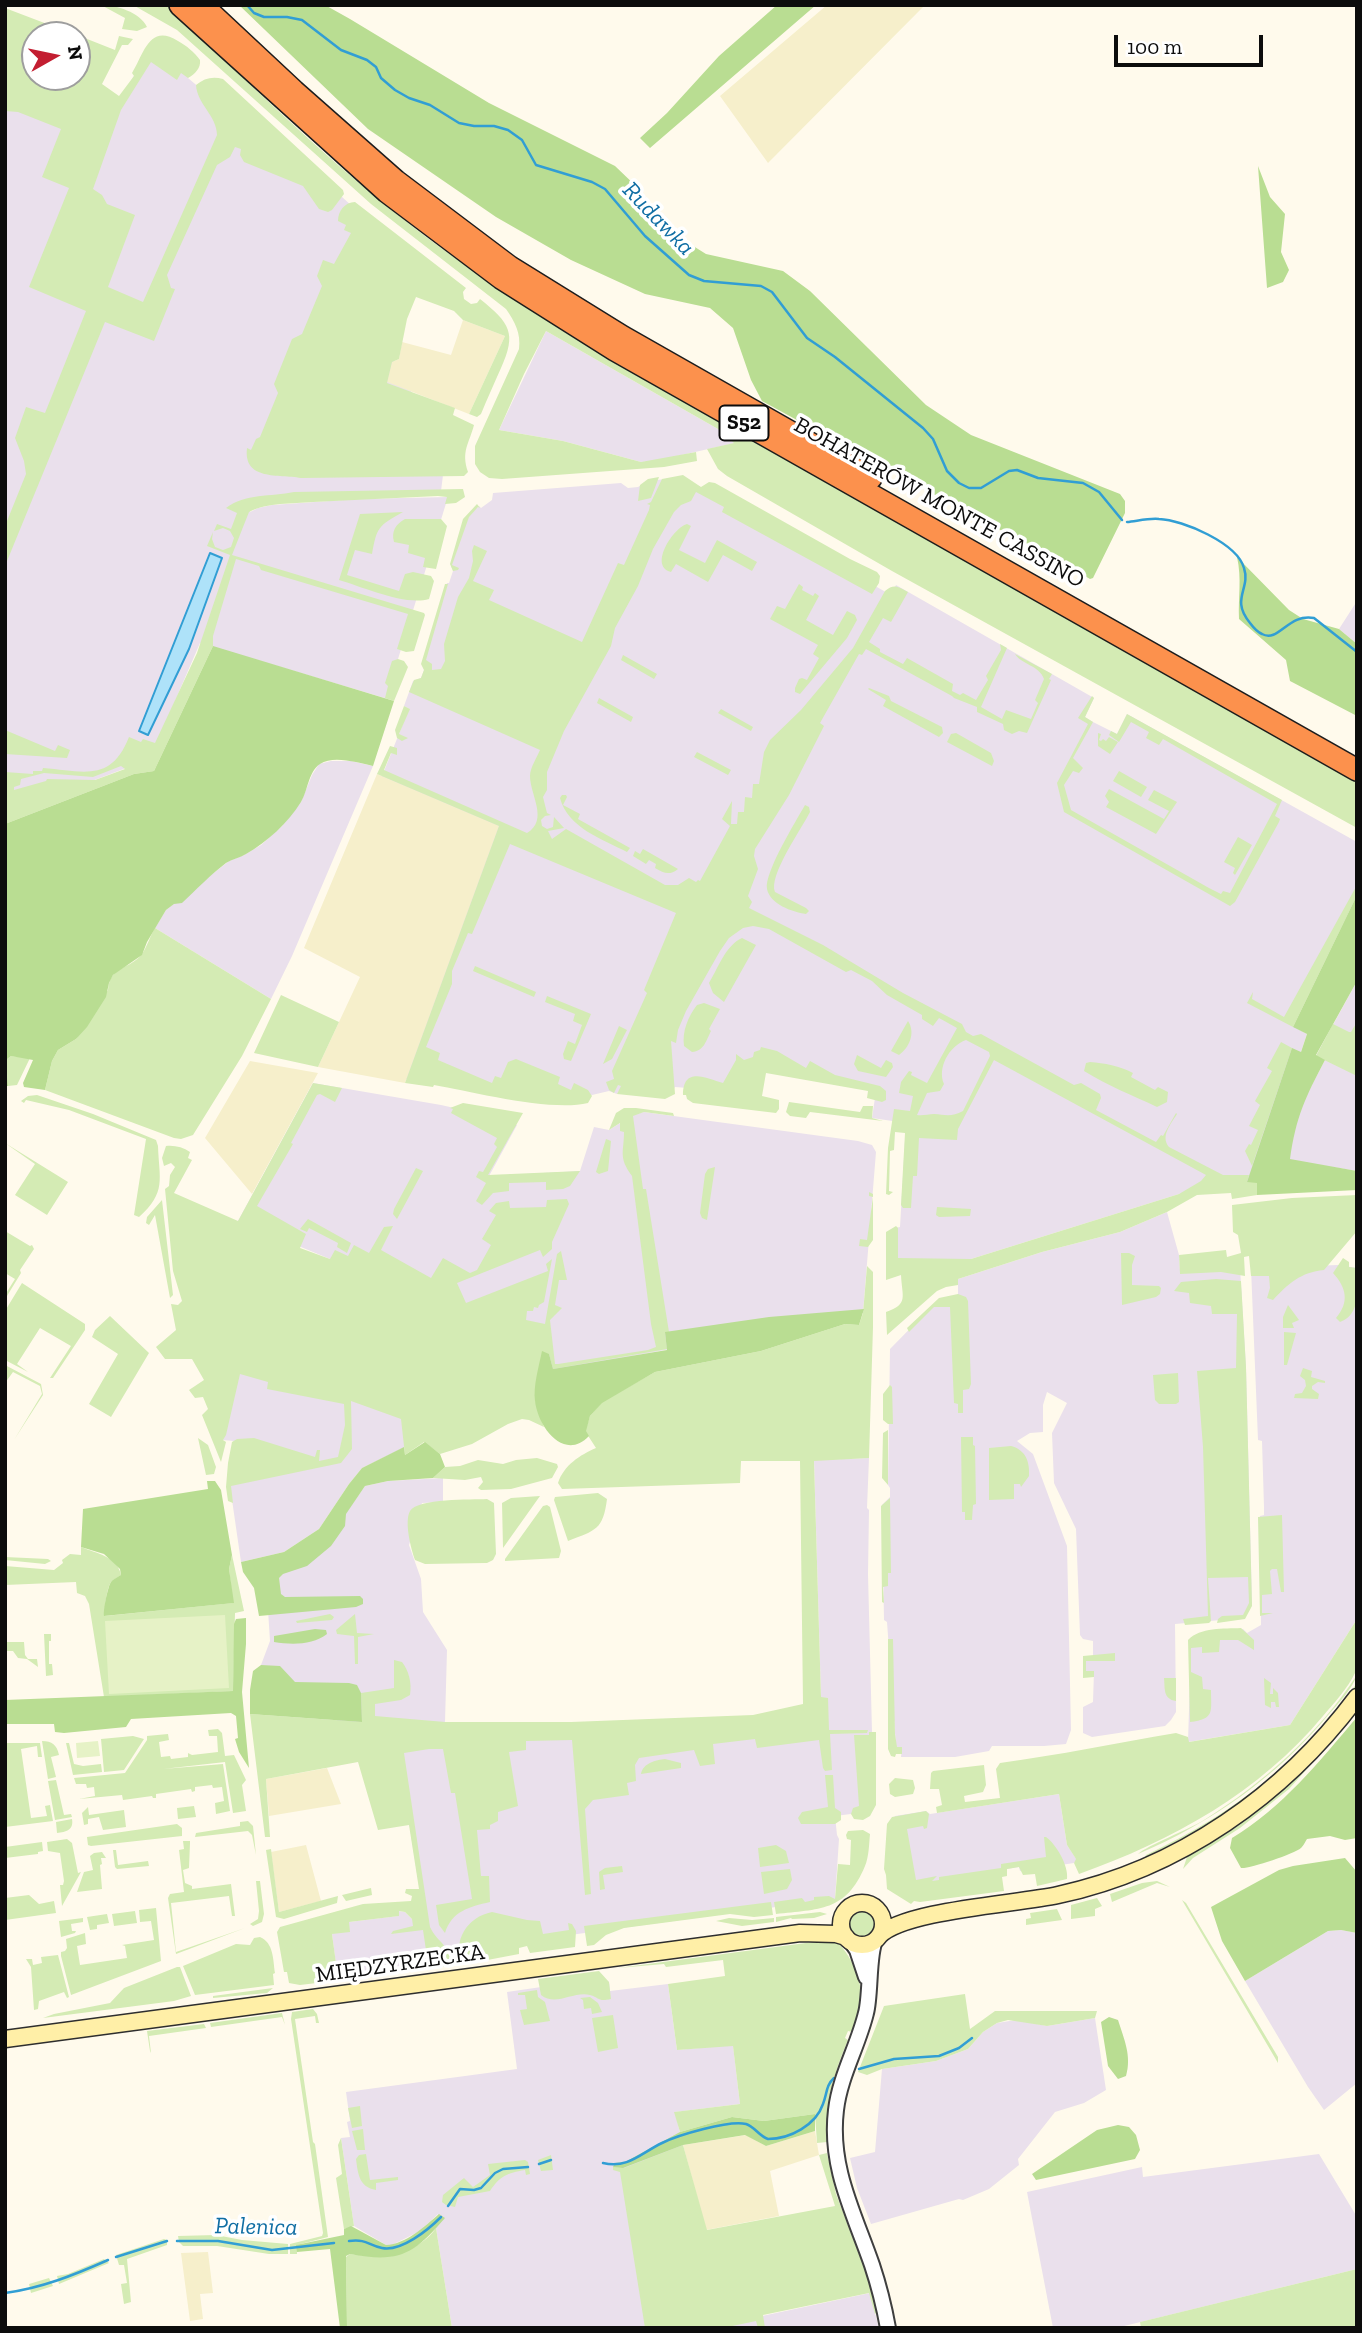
<!DOCTYPE html>
<html>
<head>
<meta charset="utf-8">
<style>
	body { margin:0 }
	#map { position:relative; width:1362px; height:2333px; overflow:hidden; background:#fffaec; font-family:"Zilla Slab",serif }
	canvas { display:block }
	.frame { position:absolute; inset:0; border:7px solid #0c0c0c; pointer-events:none }
	.north { position:absolute; left:21px; top:21px; width:70px; height:70px; box-sizing:border-box; background:#fff; border:2px solid #9e9e9e; border-radius:50%; rotate:81deg; font-size:19px; font-weight:700; line-height:28px; text-align:center; color:#0c0c0c }
	.north::after { content:''; display:block; margin:auto; width:24px; height:32px; background:#c31e31; clip-path:polygon(50% 0,100% 100%,50% 72%,0 100%) }
	.scale { position:absolute; left:1114px; top:35px; width:149px; height:32px; box-sizing:border-box; border:4px solid #0c0c0c; border-top:0; padding-left:9px; font-size:21px; line-height:24px; white-space:nowrap; color:#0c0c0c; -webkit-text-stroke:5px #fff; paint-order:stroke }
</style>
</head>
<body>
<div id="map">
<canvas width="1362" height="2333"></canvas>
<div class="frame"></div>
<div class="north">N</div>
<div class="scale">100 m</div>
</div>
<script>
const c = document.querySelector('canvas').getContext('2d');
c.lineJoin = 'round';
function fill(path, color) {
  c.fillStyle = color;
  c.fill(path, 'evenodd');
}
function trace(path, color, width, dash) {
  c.strokeStyle = color;
  c.lineWidth = width;
  c.lineCap = dash ? 'butt' : 'round';
  c.setLineDash(dash || []);
  c.stroke(path);
}
function write(font, color, halo, rows, align = 'center') {
  c.font = font + ' "Zilla Slab",serif';
  c.lineWidth = 7;
  c.setLineDash([]);
  c.textBaseline = 'middle';
  c.strokeStyle = halo;
  c.fillStyle = color;
  for (const [text, x, y, turn = 0] of rows) {
    c.save();
    c.translate(x, y);
    c.rotate((+turn || 0) * Math.PI / 180);
    c.textAlign = isNaN(turn) ? turn : align;
    if (halo) c.strokeText(text, 0, 0);
    c.fillText(text, 0, 0);
    c.restore();
  }
}
const industrial = new Path2D(`
	M153 43 193 61 188 78 201 89 281 141 365 218 338 266 446 451 441 491 251 499 250 512 258 508 272 505 358 499 448 497 398 659 388 699 200 643 150 759 5 814V100L121 98Z
	M546 331 718 429 735 443 655 461 641 462 563 441 499 430Z
	M683 477 891 595 896 585 1094 698 1085 717 1093 722 1117 734 1127 714 1357 842V895L1293 1026 1307 1034 1257 1182 1179 1194 971 1259 948 1260 896 1276 895 1228 900 1227 906 1123 872 1118 876 1091 763 1070 752 1103 688 1088 675 1087 671 1094 622 1086 617 1094 609 1091 592 1095 406 1079 382 776 409 709 404 706 413 681 421 678 424 670 423 662 447 583H449L453 571 451 566 459 541 468 516 479 506 481 508 492 500 493 493 621 483 628 488 638 487 648 481Z
	M1357 601V644L1339 629Z
	M331 761H351L373 766 292 956 271 999 155 928 166 910 229 861 244 855 261 845 282 826 301 802 312 775 319 764Z
	M1357 981V1171L1289 1160 1295 1125 1304 1100 1325 1060 1316 1056Z
	M313 1083 441 1105 499 1118 517 1125 489 1176 580 1171 594 1127 609 1130 633 1115 644 1112 858 1141 872 1145 876 1152 863 1313 569 1368 362 1468 349 1484 319 1529 284 1552 241 1562 230 1486 234 1441 223 1440 229 1358 330 1259 238 1221Z
	M1167 1212 1179 1255 1180 1270 1240 1268 1246 1367 1252 1603 1244 1618 1175 1624 1176 1712 1171 1720 1165 1726 1092 1737 1083 1733V1707L1093 1702 1094 1671 1086 1672V1661H1093V1641L1083 1639 1080 1635 1076 1529 1054 1483 1052 1433 1067 1403 1047 1392 1043 1405V1432L1030 1433 1017 1441 1033 1454 1067 1546 1071 1730 1066 1744 1044 1746H992L989 1751 955 1757H901L902 1747H896L887 1622 884 1620 882 1505 890 1497V1488L888 1485 890 1349 939 1299 958 1295V1279L1042 1252 1120 1232Z
	M1338 1265 1357 1268V1619L1290 1725 1188 1742 1191 1647 1243 1629 1247 1633 1261 1625 1260 1516 1264 1515V1507L1262 1441 1258 1440 1251 1268Z
	M869 1458 867 1508 869 1510 868 1574 872 1732 871 1811 858 1817 851 1814 835 1816 837 1835 839 1839 835 1899 430 1954 432 1966 338 1980 332 1934 349 1922 398 1916V1911L405 1912 412 1919 424 1918 397 1745 260 1690 261 1665 270 1641 268 1610 254 1569 336 1527 365 1486 388 1481 443 1478V1502L422 1503 409 1545 421 1579 423 1612 447 1650 445 1722H571L822 1732 814 1460Z
	M1059 1794 1067 1845 1077 1860 1074 1863 1020 1871 1019 1867 1007 1869V1873L902 1890 892 1821 895 1816 926 1811 930 1814Z
	M1341 1930 1357 1933V2083L1324 2110 1308 2087 1245 1981 1328 1931Z
	M603 1978 609 1982 610 1991 668 1984 677 2050 733 2045 740 2104 675 2112 683 2145 650 2328H452L436 2228 438 2214 420 2231 392 2245H386L354 2226 341 2138 350 2137 347 2122 350 2121 346 2092 517 2069 507 1992Z
	M1095 2018 1106 2090 1084 2103 1055 2112 1018 2159 1019 2165 989 2189 963 2200 959 2199 871 2224 857 2188 850 2158 875 2152 882 2069 936 2061 968 2049 983 2032 997 2023 1016 2020 1047 2026Z
	M1319 2154 1357 2217V2269L1116 2328H1053L1027 2192 1142 2167 1143 2177Z
	M870 2293 879 2328H701L762 2316Z`);
const farmland = new Path2D(`
	M827 5H925L768 163 720 96Z
	M463 320 505 336 469 414 387 382 392 362 399 359 402 342 451 355Z
	M377 774 499 826 405 1083 318 1067 360 977 304 948Z
	M250 1061 318 1073 252 1194 205 1138Z
	M327 1768 341 1804 269 1816 266 1779Z
	M306 1845 321 1901 279 1912 271 1852Z
	M815 2131 819 2155 770 2171 779 2216 706 2230 683 2145 746 2135 766 2146Z
	M208 2252 213 2293 200 2294 203 2319 190 2321 181 2253Z`);
const green = new Path2D(`
	M101 5C116 5 140 12 147 27L137 31 122 29 125 18Z
	M133 5H166C242 76 316 150 398 215 475 277 560 328 645 379L1357 781V828L892 571 727 476 718 469 707 449 734 443 718 429 546 331 524 374 499 430 563 441 641 462 696 452 697 461 664 467 502 479 489 478 480 472 475 464V446L519 349C521 333 515 322 506 309L371 204 177 30Z
	M5 8 76 35H35V77H77V35L115 50 119 36 133 39 128 45H122L102 84 119 96 134 76 132 73C144 54 149 23 178 41 187 46 194 52 200 60 201 68 195 74 188 78L181 73 177 80 151 62 121 110 93 189 102 195 107 204 135 215 108 287 143 302 217 135C217 116 197 104 196 85 204 78 213 76 223 79L343 190 344 194 332 210 328 212 319 209 303 186 244 162 240 155 241 149 235 147 230 157 217 165 167 275 171 288 175 289 154 341 105 322 5 566V526L26 474 24 461 15 438 26 407 45 413 86 311 29 287 69 188 42 177 61 129 18 112 5 111Z
	M355 202 466 288 463 292 464 299 471 304 477 303 480 299C510 323 517 333 501 368 494 384 487 399 481 414L477 417 469 414 505 336 463 320 454 311 416 297 407 319 399 359 392 362 387 383 455 408 453 415 474 425C469 444 461 451 468 472L464 476 301 478C279 474 243 481 247 448L251 450 256 439 260 437 278 393 274 384 292 339 302 334 322 286 317 276 323 260 334 264 351 233 344 230 346 225 338 221C338 211 345 202 355 202Z
	M683 475 701 487 709 482 715 483 850 559 877 572 880 576 879 583 872 594 722 512 724 507 696 492 691 501 681 505 674 512 653 549 638 586 615 628 611 646 564 731 547 772V790L543 797 547 813 551 815 545 816 541 820 542 826 547 829 553 827 554 817 564 828 548 831 552 839 566 829 665 885H678L689 878 696 882 698 880 700 881 730 826 722 819 732 801 731 824H737L738 812H744L745 797 752 798 753 784H759L764 752 770 740 801 710 853 648 885 591C894 583 899 587 908 592L891 622 883 618 869 642 880 649V652L903 664 907 658 953 684 952 691 960 695 963 693 976 700 988 680 986 676 1001 650 1000 644 1007 648 981 707 1002 719 1006 710 1031 719 1038 703 1035 700 1044 679C1039 665 1022 665 1015 654L1052 674 1049 679 1051 680 1027 733 1019 731 1012 734 1004 730 1003 724 977 712V707L954 698 952 696 866 649 862 655 859 654 820 723 824 726 789 795 755 849 754 856 758 869 748 896 752 902 749 908 823 945 903 993 962 1024 966 1032 973 1036 981 1034 1074 1085 1081 1083 1100 1094 1101 1098 1096 1110 1156 1142 1161 1135 1163 1136 1176 1113 1177 1114C1171 1124 1160 1136 1169 1147L1223 1175H1249L1247 1182H1257V1195L1232 1199 1231 1193 1197 1195 1167 1212 1120 1232 1042 1252 958 1279V1285L946 1287 937 1291 887 1335 886 1312C909 1304 902 1297 901 1275L886 1280V1232L896 1226 898 1228V1258L971 1259 1179 1194 1201 1181 1206 1175 994 1060 958 1129 957 1140 919 1138 917 1176H913L911 1208H903L901 1205 905 1133 895 1132 894 1150 890 1151 889 1191 893 1192 889 1195 886 1194 888 1148 894 1109 910 1111 913 1096 899 1093 901 1082 909 1071 912 1072 911 1075 927 1083 957 1028 939 1018 933 1026 922 1019V1015L887 995 872 981 851 970 846 972 769 929 753 926 743 928 729 938 720 951 686 1011 678 1030 676 1043 671 1041 675 1094 665 1099 617 1094 621 1086 618 1085 614 1093 609 1090 606 1082 614 1079 612 1071 647 993 644 990 676 913 510 844 472 934 468 933 452 971V984L426 1047 440 1053 438 1060 492 1083 495 1076 501 1078 508 1062 516 1059 560 1077 558 1084 571 1090 574 1083 588 1090 592 1096 588 1103C551 1112 474 1092 434 1085L433 1087 405 1083 499 826 377 774 390 746 397 748V755L391 753 384 770 527 833C549 820 530 795 530 776 530 768 537 757 540 750L409 692 414 680 421 678 424 670 421 664 445 584H448L426 660 432 664V670L441 669 445 661 444 644 458 597 469 578 473 561 472 551 474 545 487 551 473 581 494 590 489 600 582 642 618 563 624 565 649 510 650 505 647 504 651 502 662 479ZM966 1040 989 1052 990 1056 963 1111C952 1117 946 1115 934 1114 928 1114 923 1116 917 1115L927 1093 940 1091 944 1084C937 1068 949 1046 966 1040Z
	M659 477 651 498 638 501 640 485 648 479Z
	M463 489 465 497 456 503 445 504 447 497 438 496C396 498 354 500 313 502 292 504 268 502 249 512L232 555 424 613 425 615 414 651 406 652 397 649 408 614 261 570 259 566 236 559 213 636V646L154 771 134 774 5 824V772L33 774V771H42L43 768C83 771 111 783 129 737L141 742 143 739 155 743 197 653 230 555 207 546 213 532 212 539 215 547 223 550 231 547 234 538 230 531 223 528 214 531 217 524 231 529 237 513 226 508C245 493 271 497 294 492ZM121 766 125 769 95 780 47 779 46 781 14 790V787L20 785 21 779 44 773 93 777Z
	M477 504 480 508 478 507 469 517 452 565 459 568 458 570 453 571 450 564 463 519Z
	M403 512C378 526 377 527 372 554L355 550 347 575 399 591 405 574 413 572 431 576 434 581 429 599C405 606 363 587 339 580L360 514Z
	M405 519H441L447 526 436 569 423 567 425 558 408 553 409 545 394 542C391 531 396 524 405 519Z
	M687 524 691 526 679 550 705 563 717 540 757 562 752 571 723 555 708 582 676 564 671 572C648 566 674 527 687 524Z
	M799 584 803 587 802 590 813 596 815 593 819 596 806 620 833 635 847 611 855 615 857 620 847 638 800 694 795 692V688L799 679 802 678 807 680 819 658 813 654 818 645 770 619 777 606 785 609Z
	M623 655 657 674 654 679 621 660Z
	M398 659 404 661 408 667 394 701 385 698 388 686 385 683 392 661Z
	M869 688 889 696 891 701 942 727 943 733 939 737 883 706 886 700 868 689Z
	M1092 696 1094 698 1085 717 1093 722 1073 758 1083 768 1079 773 1073 771 1064 785 1071 810 1209 888 1221 894 1223 891 1230 893 1277 804 1163 739 1159 745 1146 738 1149 732 1131 722 1119 742 1109 735 1111 731 1117 734 1127 714 1282 800 1275 816 1280 819 1279 822 1235 902 1230 906 1064 812 1057 783 1088 724 1078 718Z
	M599 698 633 717 631 722 597 703Z
	M404 706 410 709 399 734 408 738 402 741 397 738 395 730Z
	M721 709 753 727 751 731 718 713Z
	M5 730 55 751 58 745 70 750 67 758 5 754Z
	M956 733 991 753 994 761 992 766 947 742 951 734Z
	M1098 733 1101 734 1099 740 1101 741 1103 739 1106 741 1109 737 1118 742 1110 754 1098 746Z
	M697 752 731 770 728 775 694 757Z
	M1119 771 1147 787 1141 797 1113 781Z
	M1109 789 1164 819 1169 811 1148 800 1154 790 1177 802 1156 834 1106 807 1109 802 1105 796Z
	M562 795H566L567 797 563 805 580 814 578 819 630 848 627 852C602 839 568 828 560 798Z
	M805 805 809 807 810 812C802 828 768 876 775 892L806 908 809 911 806 914C792 912 770 904 767 889 764 873 796 821 805 805Z
	M1238 837 1252 845 1235 875 1233 873 1235 868 1224 862Z
	M643 849 678 869C669 876 664 873 655 868L656 864 649 860 646 864 633 856 635 851 640 854Z
	M1357 885V895L1293 1027 1247 1003 1253 992 1252 999 1284 1017Z
	M155 928 271 999 242 1056 193 1135 181 1139 174 1138 45 1090 52 1061 58 1050 76 1039 108 990C110 965 130 970 142 954 147 947 150 936 155 928Z
	M742 938 756 945 724 1002 713 993 709 983C718 968 726 945 742 938Z
	M475 966 536 992 534 997 473 971Z
	M281 995 339 1022 318 1067 254 1053Z
	M547 996 591 1014 571 1061 564 1059 563 1054 568 1041 575 1044 582 1025 573 1021 575 1014 545 1002Z
	M704 1003 720 1009 709 1029 711 1031C706 1041 704 1051 692 1052L684 1046C682 1031 688 1017 697 1005Z
	M908 1021C916 1033 909 1048 899 1055L891 1051Z
	M1357 1022V1076L1316 1056 1333 1024 1349 1032H1351Z
	M619 1026 627 1030 612 1059 603 1064Z
	M1281 1042 1292 1048 1252 1166 1245 1151 1249 1144 1251 1145 1258 1130 1249 1126 1260 1105 1255 1101 1272 1071 1267 1068Z
	M761 1047 777 1051 806 1068 810 1061 835 1075 880 1086 886 1091V1100L882 1102 867 1098 868 1091 766 1073 762 1096 779 1100V1109L776 1113 693 1103 687 1099 686 1095H683C683 1066 706 1078 723 1083L736 1060V1054L744 1060 753 1057 754 1052 760 1050Z
	M857 1055 881 1068 886 1060 892 1063 893 1067 886 1077 858 1071 854 1064Z
	M11 1056 30 1058 17 1085 8 1086 6 1060Z
	M1090 1062C1104 1063 1120 1066 1133 1073L1131 1077 1155 1090 1158 1087 1168 1092 1167 1102 1157 1107C1132 1095 1108 1086 1084 1071L1086 1063Z
	M313 1083 342 1088 335 1102 320 1094 317 1095 291 1143 293 1144 257 1206 306 1234 300 1248 330 1259 335 1250 348 1256 354 1245 369 1253 384 1227 393 1226 381 1250 431 1278 443 1258 470 1273 477 1270 491 1245 482 1239 496 1215 489 1211 496 1203 509 1201 510 1208 546 1207 547 1200 567 1199 569 1204 552 1242V1249L543 1257 540 1250 457 1283 466 1303 548 1271 546 1264 552 1259 544 1302 539 1305 538 1308 534 1307 533 1311H527L526 1320 545 1324 557 1254 561 1251 567 1280H559L555 1305 562 1308 550 1320 555 1364H558L648 1350 656 1347 651 1324 632 1176C618 1157 624 1152 624 1132L620 1131V1123L609 1130 616 1113 624 1108H636L673 1113 674 1116 644 1112 633 1116 643 1189H646L669 1332 665 1333 667 1349 553 1369 549 1354 535 1400 544 1427 529 1420 522 1419 508 1424 472 1444 440 1454 424 1442 405 1455 401 1419 351 1401 352 1449 341 1463 231 1486 233 1503 228 1501 226 1487 228 1463 232 1442 237 1439 254 1438 315 1457 317 1450H320L319 1461 338 1457 345 1425 344 1404 267 1389 268 1382 240 1374 226 1435 223 1440 226 1442 221 1462 202 1415 208 1409 203 1397 195 1398 189 1390 204 1380 192 1359H165L156 1347 176 1330 171 1304 178 1305 182 1301 173 1271 165 1189 169 1186 170 1175 175 1167 171 1163 164 1166 162 1158 166 1146C174 1145 183 1147 190 1152L188 1158 192 1160 174 1193 238 1221Z
	M37 1095 93 1114 156 1140 158 1146C159 1179 167 1192 139 1217L134 1215 146 1139 69 1110 26 1100 24 1103 21 1101 28 1096Z
	M789 1102 860 1112 863 1106H873L872 1118 883 1121 810 1112 806 1118 790 1116 786 1112Z
	M463 1103 523 1113 488 1175 580 1171 570 1186 563 1189 546 1190V1182L509 1183V1191L493 1193 482 1205 476 1201 486 1183 476 1177 479 1171 483 1172 497 1147 494 1144 497 1138 451 1113 453 1109 450 1108Z
	M606 1139 611 1141 608 1171 599 1174 596 1172Z
	M5 1143 68 1182 47 1215 15 1195 35 1164Z
	M715 1167 707 1220 702 1218 700 1213 705 1174 708 1169Z
	M416 1168 423 1171 397 1219 393 1214 394 1209Z
	M869 1192 873 1194V1240L868 1247 859 1246 860 1239 867 1240 873 1197 869 1196Z
	M1357 1195V1231L1324 1270C1301 1272 1288 1284 1273 1300L1267 1298 1270 1288 1269 1276H1251L1249 1256 1244 1257 1245 1276 1221 1272 1180 1274 1179 1255 1226 1250 1227 1257 1241 1253 1238 1235 1233 1232 1232 1205 1292 1198Z
	M162 1200 173 1295 170 1298 155 1215 149 1225 146 1223 147 1217Z
	M937 1207 971 1209 970 1216 939 1217 936 1215Z
	M308 1219 351 1243 347 1253 337 1247 338 1243 309 1228 307 1232 300 1229Z
	M5 1231 30 1246 32 1245 34 1249 20 1270 21 1273 7 1296 5 1295 15 1279 5 1273Z
	M1121 1253H1129L1135 1256 1132 1265V1285L1159 1286 1161 1288 1160 1294 1156 1297 1122 1305Z
	M1343 1258 1349 1262V1267L1357 1268C1357 1287 1362 1314 1340 1322L1336 1318C1350 1302 1346 1287 1333 1273Z
	M867 1266 873 1272V1327L869 1458 814 1461 821 1697 828 1698 829 1730H868L867 1733 830 1734 832 1770 825 1771 823 1768 819 1740 757 1748 755 1739 713 1744 715 1764 700 1766 694 1750 639 1758 635 1765 636 1781 627 1783 629 1795 593 1800 585 1809 591 1894 585 1895 572 1740 526 1741V1750L509 1752 518 1806 498 1812V1821L490 1825V1829L477 1830 481 1876H489L490 1902C469 1907 452 1911 445 1933L439 1925 436 1905 472 1899 455 1793H451L443 1749H429L404 1753 430 1927C438 1944 451 1944 450 1966L387 1975V1972L428 1964 423 1930 391 1934 393 1931 413 1926 412 1919 405 1912 399 1911V1916L349 1922 350 1932 332 1934 338 1978 374 1974 375 1976 300 1985 289 1983 287 1972H284L277 1932 280 1927 363 1904 411 1901 412 1896 405 1893 406 1889H419L409 1825 378 1830 358 1762 266 1779 270 1837H265L250 1714 362 1722 361 1693 394 1688V1660L402 1662C409 1671 412 1683 410 1695L401 1700 375 1704V1716L445 1722H571L753 1715 803 1704 800 1461H741L740 1483 562 1489 558 1483C564 1465 580 1455 596 1448L585 1431 590 1416 602 1402 655 1372 761 1351 845 1324 859 1325 863 1313Z
	M1216 1279 1241 1281 1246 1367 1252 1606 1245 1619 1217 1623 1218 1619 1222 1616 1243 1615 1249 1603 1248 1577 1208 1578 1211 1621 1209 1623 1185 1625 1183 1619 1208 1616 1203 1447 1197 1371 1236 1368 1237 1314H1212L1211 1306 1190 1303 1189 1293 1174 1291 1181 1282Z
	M22 1283 85 1324V1330L53 1378H50L71 1346 40 1328 17 1364 28 1372 5 1360V1311Z
	M958 1294 966 1297 968 1301 971 1384 969 1389 963 1390V1413H958V1404L954 1403 950 1307H934L909 1332 907 1328 939 1298Z
	M1288 1305 1299 1320 1292 1323 1294 1328H1283V1317Z
	M110 1316 149 1353 111 1417 89 1404 118 1354 92 1337 95 1330Z
	M1284 1332 1296 1333 1287 1365H1284Z
	M5 1365 41 1384 43 1395 14 1440 42 1394 40 1386 13 1372 5 1383Z
	M1303 1368 1312 1371 1311 1377 1325 1381V1383L1318 1382 1312 1386V1389L1319 1394 1318 1399 1294 1398 1295 1394 1302 1393 1306 1386 1305 1380 1300 1376Z
	M1178 1373 1179 1402 1176 1404H1159L1155 1400 1153 1375Z
	M890 1385 892 1387 893 1424H888L883 1420V1394Z
	M888 1430V1485L882 1478 883 1433Z
	M961 1437H973V1445L975 1446 976 1504 973 1505 972 1520H965V1512H962Z
	M198 1438 208 1445 216 1467 214 1474 206 1475Z
	M1011 1446C1026 1450 1030 1462 1029 1476L1021 1487 1020 1484H1014V1499L989 1500V1448Z
	M537 1458 557 1464 558 1467 552 1478 511 1489 481 1490 478 1488 483 1482 481 1477 465 1480 433 1478 445 1467 460 1466 478 1460 503 1464 516 1460Z
	M598 1493 607 1499C603 1530 596 1530 568 1541L554 1500 555 1497Z
	M540 1496 503 1548 502 1503 511 1498Z
	M890 1498 891 1573H888V1586L883 1587 884 1603 882 1602 881 1506Z
	M487 1499 494 1503 496 1554 493 1560 487 1563 425 1564 415 1560C411 1549 404 1522 410 1511 418 1498 471 1500 487 1499Z
	M547 1505 550 1507 561 1551 559 1558 505 1561V1559L543 1506Z
	M1282 1515 1284 1592H1281L1277 1569H1272L1270 1571 1272 1594 1262 1595V1613H1273L1260 1616 1258 1517Z
	M81 1547C96 1553 118 1557 121 1575 118 1577 114 1579 111 1582 107 1587 104 1609 105 1616L233 1603 229 1569 232 1555 244 1611 235 1613 233 1691 104 1697 89 1604 85 1596 77 1593 76 1582 5 1585V1566L54 1570 63 1563 62 1560 70 1554 81 1555Z
	M5 1557 48 1559 51 1561 45 1564 5 1560Z
	M330 1614 334 1617 332 1620 297 1623 296 1621Z
	M355 1614 357 1633 374 1634 358 1637V1664H355L354 1636 337 1634 336 1630Z
	M1357 1619C1357 1632 1360 1662 1355 1673 1348 1688 1334 1703 1323 1716 1260 1792 1172 1841 1079 1874L1074 1863 1076 1859 1067 1845 1059 1794 937 1813 936 1807 942 1805 939 1789H930L931 1773 933 1771 984 1765 986 1785 983 1792 964 1796 965 1802 1000 1798 996 1769 1000 1763C1059 1755 1117 1743 1176 1733L1188 1737 1189 1742 1290 1725Z
	M1241 1628 1254 1640V1650L1238 1640H1220L1219 1652 1202 1653V1647L1191 1648V1672L1202 1677 1203 1689 1211 1690C1211 1712 1215 1719 1190 1722L1188 1640C1200 1627 1224 1629 1241 1628Z
	M44 1634H51V1641H49V1664H52L53 1675 46 1676Z
	M888 1639H893L895 1734 897 1747H902V1754H896L895 1757 891 1756 888 1749Z
	M5 1642H24L25 1655 28 1659H37L38 1667 27 1659 18 1658 13 1651H5Z
	M1115 1653V1661H1086V1671H1094V1677L1083 1678V1656Z
	M1357 1675C1352 1689 1339 1703 1329 1714 1278 1776 1211 1823 1138 1854 1148 1845 1188 1830 1204 1820 1265 1782 1317 1735 1357 1675Z
	M1164 1678H1176V1701C1163 1699 1165 1689 1164 1678Z
	M1264 1678 1271 1683 1270 1694H1273V1688L1278 1693 1279 1707H1276L1275 1702H1271V1708L1265 1705Z
	M1357 1683C1354 1695 1341 1707 1333 1717 1282 1779 1217 1824 1145 1857L1146 1855C1237 1812 1297 1763 1357 1683Z
	M1357 1709V1713L1289 1789 1240 1828 1193 1858 1183 1869 1187 1857 1235 1828 1278 1793Z
	M218 1729 222 1733 225 1756 234 1755 246 1780 242 1785 246 1811 233 1813 225 1762 163 1769 223 1764 230 1811 216 1814 215 1803 224 1801 222 1787 213 1788 212 1785 195 1787V1791L192 1792 191 1789 156 1794V1798H153L152 1796 123 1800 122 1795 79 1799 95 1796 94 1787 87 1788 86 1784H76L74 1778 125 1773 147 1740V1736L168 1734 169 1740 159 1742 161 1757 170 1756 171 1759 188 1757V1753L192 1755 218 1752 217 1736H209L208 1730Z
	M869 1732H876V1805L870 1816 863 1820 854 1819 851 1814 853 1808 859 1806 854 1735H869Z
	M133 1736 144 1739 124 1770 104 1772 101 1739Z
	M42 1741C52 1741 57 1745 59 1755L51 1757 56 1777 48 1779Z
	M5 1743H40L42 1757H38L37 1746 21 1749 31 1818 47 1816 45 1806 50 1805 53 1821 5 1827Z
	M66 1743H69L74 1764 83 1766 101 1764 102 1772 73 1775Z
	M665 1759 681 1763V1768L641 1774C643 1763 656 1760 665 1759Z
	M825 1775H833L835 1808 841 1812V1820L835 1824H801L798 1818 802 1812 828 1807Z
	M895 1778 913 1780 915 1788 913 1794 895 1797 890 1794 889 1784Z
	M56 1780 64 1815 71 1814 72 1817 55 1820 48 1781Z
	M194 1806 196 1817 178 1819 177 1808Z
	M88 1807 89 1815 124 1810 126 1827 103 1830 99 1817 88 1819V1824L84 1825 82 1813Z
	M926 1811 929 1814 927 1828 924 1829 923 1826 907 1829 916 1880 937 1876 932 1881 939 1880V1877L1001 1868V1864L1046 1857 1044 1837H1046C1056 1844 1069 1866 1067 1879L1037 1886 1035 1874 1023 1875 1019 1867 1007 1869V1876L1002 1877 1004 1891 920 1902 914 1901 911 1904 887 1889 886 1875 884 1869 887 1824 892 1817Z
	M72 1819C74 1830 66 1832 57 1833L56 1822Z
	M248 1821 253 1826 256 1855 252 1835 248 1831 195 1837 196 1833 240 1826V1822Z
	M177 1824 182 1828V1836L91 1846 88 1845 87 1837Z
	M863 1830 870 1834C869 1844 869 1857 865 1866 846 1912 819 1909 776 1914L774 1902 802 1898 805 1902 814 1900V1897L829 1896 835 1899 838 1864 850 1865 851 1840 847 1839 846 1835 848 1831Z
	M67 1839 72 1843 78 1873 81 1872 62 1906 60 1885H63L64 1881 60 1853 48 1851 47 1842Z
	M183 1841H190V1843L189 1868 183 1870 185 1883 192 1886V1889L231 1884 235 1916H232L229 1896 171 1903 176 1952 245 1928 176 1954 168 1898 170 1894 184 1892 179 1850 184 1849Z
	M42 1842 43 1851 38 1852V1854L5 1858V1847Z
	M776 1845 786 1851 789 1863 760 1867 758 1848Z
	M271 1849 279 1912 338 1896 337 1903 284 1919 276 1917 266 1850Z
	M113 1850H116L118 1865 148 1861 149 1866 117 1869 115 1867Z
	M102 1852 106 1858H101L102 1864 100 1865 102 1889 77 1892 84 1872 93 1870 90 1856 94 1853Z
	M622 1866 623 1872 603 1875 605 1889 600 1890 599 1872 605 1868Z
	M790 1869 792 1880 787 1889 764 1894 761 1872Z
	M256 1881H260L264 1914 262 1922 253 1926 250 1924 258 1919 259 1911Z
	M1157 1881 1170 1887 1157 1883 1112 1902 1110 1894 1142 1883Z
	M371 1888 372 1895 346 1901 342 1895Z
	M29 1895 39 1904 54 1901 56 1913 5 1920V1898Z
	M1097 1898 1102 1906 1095 1909V1916L1071 1919V1905Z
	M1182 1900 1186 1903 1278 2057V2063Z
	M771 1902 773 1915 754 1917 730 1914 624 1928 606 1935 594 1945 587 1946 584 1926Z
	M156 1908 161 1961 71 1995 61 1956V1952L65 1951 67 1948 66 1939 85 1933 86 1944 77 1946 80 1965 127 1958 125 1946 122 1945 154 1940 151 1921 140 1922 139 1910Z
	M1057 1909 1062 1920 1026 1925V1919L1031 1918 1030 1913Z
	M135 1911 137 1923 114 1926 112 1914Z
	M850 1924a12 12 0 1 1 24 0a12 12 0 1 1-24 0Z
	M492 1912 527 1920 540 1921 543 1934 569 1930 568 1923 572 1924 576 1931 575 1947 530 1953 527 1946 519 1948V1954L461 1965C453 1940 467 1917 492 1912Z
	M820 1912 827 1914 814 1918 792 1919 791 1918 776 1922V1917Z
	M107 1914 109 1923 97 1925V1929L90 1930 87 1917Z
	M83 1918V1922L71 1924 72 1931H76L75 1933 61 1937 59 1921Z
	M729 1918 752 1920 774 1918V1922L742 1926 716 1921Z
	M260 1937C274 1943 273 1960 275 1973L273 1974 274 1985 195 1995 183 1966 236 1944 250 1945 254 1938Z
	M836 1941C850 1954 862 1978 861 1998 860 2010 855 2021 852 2032L848 2031 845 2038 848 2040C834 2073 824 2106 827 2142L817 2143 815 2114 764 2121 732 2117 680 2132 674 2112 740 2104 733 2046 677 2050 668 1984 725 1976 723 1960 666 1967 664 1964 618 1968 806 1943Z
	M58 1955 69 1997 67 1998 64 1992 39 2001 38 2009 34 2010 31 1967 26 1959H32L33 1965 42 1963 41 1957Z
	M177 1967H180L191 1996 174 2001 43 2018 54 2014 110 2003 124 1988Z
	M599 1971 609 1982 611 1999C598 2002 600 1998 590 1995 573 1991 556 2007 541 1995L538 1979Z
	M273 1988 267 1993 213 1998V1996Z
	M537 1990 538 1997 545 2002 550 2021 524 2025 520 2010 527 2009 525 1995H518V1993Z
	M965 1994 970 2029 995 2011H1097L1095 2018 1047 2026 1008 2020 997 2023 983 2032 968 2049 936 2061 882 2069 867 2075 858 2072 884 2006Z
	M590 1997 598 2003 602 2012 592 2014 591 2008 584 2009 583 2000 580 1998Z
	M313 2009 317 2014 319 2023H316L315 2016 295 2019 313 2142 315 2144 328 2237 297 2245V2254H290V2244L322 2236 323 2233 291 2019 292 2012Z
	M282 2013 285 2025 282 2017 211 2027 210 2023Z
	M613 2015 618 2048 598 2052 592 2018Z
	M204 2024 206 2028 149 2036 151 2053 150 2051 147 2031Z
	M360 2106 362 2126 352 2128 348 2108Z
	M363 2129 365 2150H357L352 2131Z
	M341 2138 354 2226 344 2229 336 2178 342 2174 338 2145Z
	M683 2145 707 2230 835 2206 819 2155 827 2153 836 2194 870 2283 877 2312 875 2314 869 2293 763 2315 765 2328H758L756 2321 723 2328H645L620 2172 613 2170V2167L624 2168Z
	M366 2154 370 2180 398 2177V2180L376 2183V2190C359 2187 358 2174 356 2159L359 2155Z
	M551 2155 553 2170 541 2171 538 2160Z
	M525 2160 528 2162 530 2174 526 2175 525 2170C507 2173 500 2176 490 2191L458 2197 455 2207 446 2205 442 2202 443 2195 464 2178 473 2187 490 2175 488 2164Z
	M436 2228 452 2328H347L346 2257 350 2254C381 2259 417 2255 436 2228Z
	M216 2235 242 2240 288 2244V2254H269L217 2246H183L179 2242 178 2236Z
	M164 2239 167 2240V2245L127 2259 131 2302 124 2304 121 2284 127 2283 124 2265H119L116 2255Z
	M104 2259 109 2263 59 2284 57 2276 68 2274Z
	M1357 2269V2328H1141L1140 2322Z
	M49 2278 53 2286 31 2293 29 2284Z`);
const forest = new Path2D(`
	M239 5H325L350 19 489 103 615 166 639 189 674 234 706 254 783 271 810 291 926 405 971 435 1120 494 1125 501V513L1093 578 1090 579 1051 556 973 516 762 401 751 380 733 328 710 308 645 294 571 260 496 217 368 129Z
	M777 5H816L650 148 640 138 667 113 719 56Z
	M1258 166 1270 197 1285 214 1281 252 1289 270 1283 282 1267 288Z
	M1237 557 1289 610 1303 619 1339 629 1357 644V716L1290 681 1286 660 1239 619C1238 597 1242 579 1237 557Z
	M213 646 394 701 373 766C358 763 334 755 320 764 308 772 308 791 301 802 288 823 267 842 246 854 240 858 232 859 226 863 210 875 196 890 182 903L174 904 166 910 147 942 142 955 113 975 109 983 106 997 87 1027 76 1039 58 1050 52 1061 45 1090 24 1087 23 1083 33 1060 11 1056 6 1060 8 1086H5V824L134 774 154 771Z
	M1357 895V981L1316 1055 1325 1060C1305 1098 1296 1117 1290 1159L1357 1171V1190L1257 1195V1183L1247 1182 1292 1048 1301 1052 1307 1034 1293 1027Z
	M864 1309 859 1325 845 1324 761 1351 655 1372 602 1403 590 1416 586 1431 589 1436C564 1462 538 1427 535 1401 533 1386 539 1366 542 1351L549 1354 553 1369 667 1350 665 1332 769 1317Z
	M425 1442 440 1454 445 1467 433 1478 388 1481 365 1486 346 1514 345 1526 331 1546 307 1566 283 1574 279 1578 281 1594 285 1597 360 1596 363 1599V1604L356 1607 259 1616 254 1588 243 1572 241 1562 284 1552 319 1529 349 1484 362 1468 404 1447 405 1455Z
	M207 1481H215L221 1490 232 1555 229 1569 234 1603 104 1616C103 1610 108 1586 111 1582 112 1580 119 1576 121 1575L120 1569 104 1554 81 1547 83 1509 208 1489Z
	M246 1618V1644L242 1692 249 1768 239 1752 235 1739 238 1738 236 1716 231 1713 131 1719 126 1727 64 1733 55 1732 54 1724H5V1700L233 1691 234 1624 236 1619Z
	M315 1629 326 1630 327 1634C313 1645 292 1645 274 1642V1636Z
	M261 1665 280 1666 295 1682 349 1683 357 1685 361 1693 362 1722 250 1714V1690L253 1671Z
	M1357 1717V1838L1345 1840 1330 1836 1307 1839C1305 1842 1304 1845 1301 1848 1294 1854 1249 1869 1241 1868L1230 1848 1232 1838C1282 1808 1319 1762 1357 1717Z
	M1345 1858 1357 1872V1933L1341 1930 1328 1931 1245 1981 1222 1941 1211 1907 1279 1870 1293 1866Z
	M1109 2017 1118 2020C1124 2039 1132 2056 1126 2076L1118 2079 1108 2066 1101 2022Z
	M815 2114V2131L766 2146 745 2135 683 2145 623 2168 613 2167 615 2163 625 2162 680 2132 732 2117 764 2121Z
	M1118 2125 1129 2127 1136 2135 1140 2150 1135 2159 1036 2180 1032 2174 1097 2130Z
	M439 2214 445 2218C413 2255 399 2263 350 2254L346 2256 347 2328H340L330 2249 297 2252 296 2245 344 2235V2229L351 2226 386 2245C406 2244 424 2227 439 2214Z`);
const pitch = new Path2D(`
	M225 1615 229 1688 109 1694 105 1621Z
	M98 1741 100 1756 77 1758 76 1743Z`);
const water = new Path2D(`
	M210 553 222 558 189 649 148 735 139 731Z`);
const stream = new Path2D(`
	M247 5 254 13 264 17H287L302 20 341 50 367 60 376 67 381 78 395 90 409 98 430 105 459 123 474 126H494L508 130 522 140 536 165 592 182 605 189 645 236 689 275 704 281 761 286 772 292 807 338 835 357 923 428 933 439 947 471 959 483 969 488H981L1009 471 1017 470 1038 478 1083 483 1099 492 1122 520
	M1127 522C1137 521 1149 518 1159 519 1183 520 1237 543 1244 568 1251 589 1230 599 1250 623 1253 627 1257 632 1262 634 1279 643 1288 613 1314 618L1357 652
	M859 2069 894 2059 939 2056 959 2048 972 2038
	M603 2163C628 2169 641 2153 662 2143 678 2135 729 2120 746 2124 755 2127 759 2136 768 2139 790 2139 816 2125 823 2104 827 2094 826 2085 834 2078
	M539 2164 551 2160
	M448 2206 460 2189 474 2190 481 2188 495 2173 503 2169 528 2167
	M177 2241H218L272 2250 334 2243
	M349 2241C368 2239 367 2245 382 2248 401 2252 428 2230 441 2217
	M116 2257 167 2241
	M5 2293C42 2288 74 2275 108 2260`);
const tertiary = new Path2D(`
	M876 1939C868 1951 871 1995 866 2013 858 2046 840 2076 836 2110 829 2167 854 2213 872 2265 879 2286 884 2306 888 2328
	M852 1943 857 1950 866 1977`);
const secondary = new Path2D(`
	M841 1924a21 21 0 1 1 42 0a21 21 0 1 1-42 0Z
	M879 1936C904 1910 1018 1904 1058 1895 1179 1869 1284 1795 1357 1697
	M5 2039 800 1933 836 1934 846 1937`);
const motorway = new Path2D(`
	M180 5 387 192 501 278 615 350 1357 770
	M202 5 294 91 396 181 510 267 623 337 871 478`);
const shields = [
	[744,423,49]
];
const shieldNames = [
	["S52",744,423]
];
const streetNames = [
	["BOHATERÓW MONTE CASSINO",939,503,29],
	["MIĘDZYRZECKA",400,1964,-8]
];
const waterNames = [
	["Rudawka",658,219,46],
	["Palenica",256,2227,1]
];
fill(industrial, '#eae0ec');
fill(farmland, '#f6efcb');
fill(green, '#d4ebb4');
fill(forest, '#b9dd92');
fill(pitch, '#e6f2c6');
fill(water, '#aee2f9');
trace(water, '#319ed4', 2);
trace(stream, '#319ed4', 2.5);
trace(tertiary, '#3f3f3f', 18);
trace(secondary, '#2e2e2e', 19);
trace(motorway, '#1d1d1d', 24);
trace(tertiary, '#fff', 14);
trace(secondary, '#ffefa7', 16);
trace(motorway, '#fc914d', 21);
for (const [x, y, w] of shields) {
  const box = new Path2D();
  box.roundRect(x - w / 2, y - 17.5, w, 35, 5);
  c.fillStyle = '#fff';
  c.fill(box);
  trace(box, '#0c0c0c', 2);
}
write('bold 21px', '#0c0c0c', null, shieldNames);
write('23px', '#0c0c0c', '#fff', streetNames);
write('italic 24px', '#106ea4', '#fff', waterNames);
</script>
</body>
</html>
